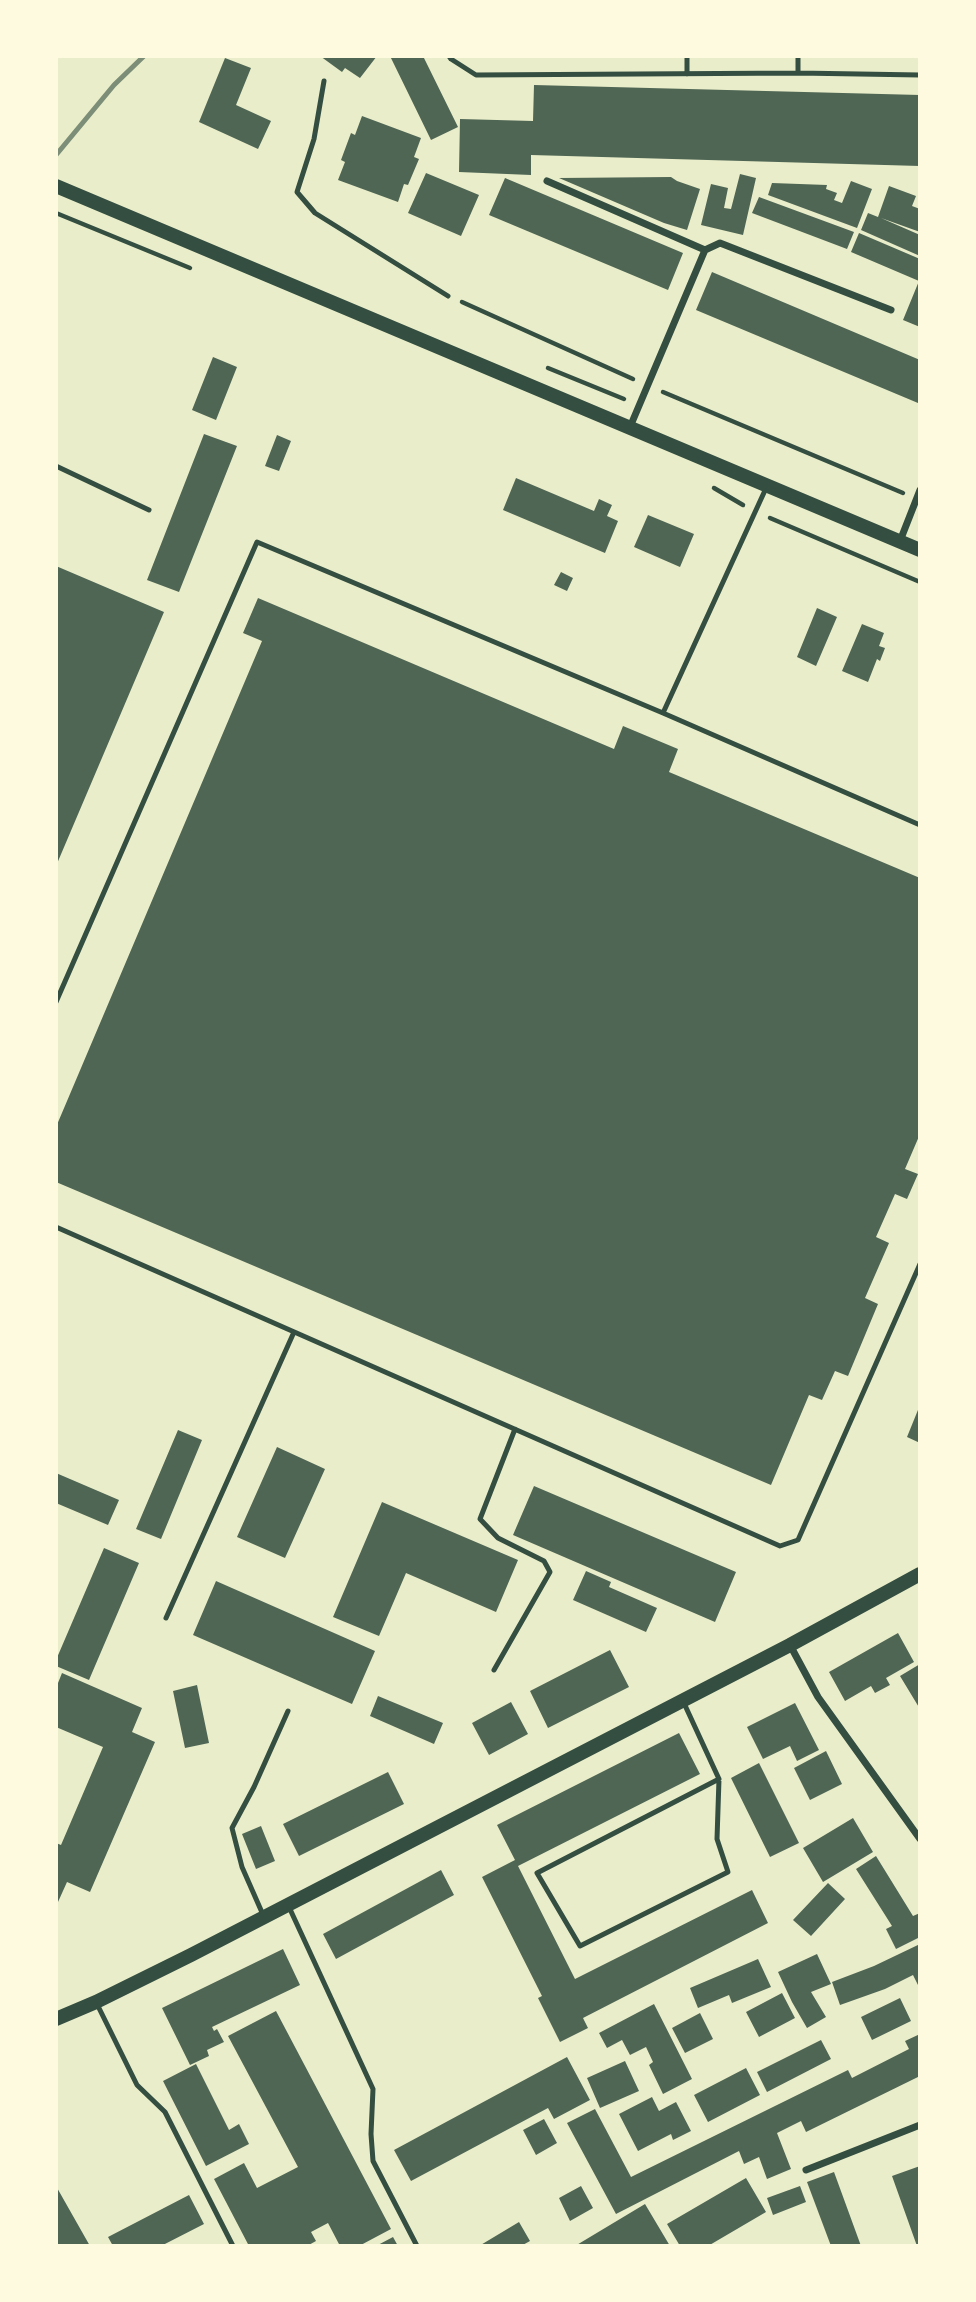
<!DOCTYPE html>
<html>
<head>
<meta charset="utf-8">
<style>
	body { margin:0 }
	#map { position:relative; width:976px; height:2302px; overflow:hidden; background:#e9edc9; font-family:"Alegreya Sans",sans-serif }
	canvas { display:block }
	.frame { position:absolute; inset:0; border:58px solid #fefae0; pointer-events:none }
</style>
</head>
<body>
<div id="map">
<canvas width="976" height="2302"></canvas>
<div class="frame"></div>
</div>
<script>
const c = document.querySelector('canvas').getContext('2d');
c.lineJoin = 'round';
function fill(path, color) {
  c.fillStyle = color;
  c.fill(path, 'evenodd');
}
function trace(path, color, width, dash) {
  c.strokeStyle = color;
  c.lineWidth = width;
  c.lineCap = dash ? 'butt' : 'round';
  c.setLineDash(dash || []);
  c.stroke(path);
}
const building = new Path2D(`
	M320 56H377L360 78 345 68 342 72Z
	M390 56H423L458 127 431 140Z
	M225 58 251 68 236 105 271 121 258 149 199 122Z
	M534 85 920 95V166L531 155V175L459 172 460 119 533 121Z
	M362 116 421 138 414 157 419 159 408 185 404 184 398 202 338 180 345 162 341 160 351 133 355 135Z
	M426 173 479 195 461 236 408 213Z
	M740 174 756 178 743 235 701 225 711 184 728 188 724 208 731 209Z
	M671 177 677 181 700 189 687 230 664 223 559 178Z
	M505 178 683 253 668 290 489 215Z
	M851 181 872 189 857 228 768 195 772 183 827 185 826 189 837 193 834 200 842 203Z
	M889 186 916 196 912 206 920 209V232L881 218 920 235V256L861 230 868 213 878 217Z
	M759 197 854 232 847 249 752 213Z
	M859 233 920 259V327L903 320 919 281 851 252Z
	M712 272 920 360V398L918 403 696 310Z
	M213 357 237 367 216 420 192 410Z
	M204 434 237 446 179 592 147 580Z
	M277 435 291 441 279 471 265 466Z
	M516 478 594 511 599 499 612 505 607 516 618 521 605 553 503 510Z
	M648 515 694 534 680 567 634 547Z
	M56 566 164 612 56 866Z
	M561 572 573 578 567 591 554 585Z
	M258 598 614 749 623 726 678 749 669 772 920 878V1134L905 1169 918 1174 907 1199 895 1194 876 1237 889 1243 865 1298 878 1304 848 1376 835 1371 822 1400 809 1395 771 1485 56 1182V1127L262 641 243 633Z
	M817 608 837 617 816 666 797 657Z
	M862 624 884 633 879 646 885 648 880 661 877 659 868 682 842 671Z
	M920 1405V1443L907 1437Z
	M178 1430 202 1440 161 1539 136 1529Z
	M277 1447 325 1469 285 1558 237 1537Z
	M56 1473 119 1500 108 1525 56 1503Z
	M534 1486 736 1572 715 1622 513 1535Z
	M382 1502 518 1560 496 1612 406 1573 379 1636 333 1617Z
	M104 1548 139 1563 89 1680 56 1666V1660Z
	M586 1571 611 1582 609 1587 657 1608 646 1632 573 1600Z
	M216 1581 375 1651 352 1704 193 1635Z
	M898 1633 914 1662 886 1678 890 1685 875 1693 871 1686 845 1701 829 1672Z
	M610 1650 629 1687 548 1728 530 1691Z
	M920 1664V1709L900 1676Z
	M62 1673 142 1708 132 1732 155 1742 90 1892 67 1882 58 1902 56 1901V1843L61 1845 103 1747 56 1727V1688Z
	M197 1685 209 1743 185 1748 173 1691Z
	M378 1696 443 1723 434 1744 370 1716Z
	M511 1702 528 1734 489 1755 472 1723Z
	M795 1703 819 1750 797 1761 790 1746 763 1759 747 1727Z
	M679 1733 700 1774 518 1866 575 1979 752 1890 768 1923 583 2018 588 2028 560 2042 538 1998 542 1996 482 1877 515 1860 497 1825Z
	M826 1751 842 1784 810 1800 794 1768Z
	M759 1763 799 1843 770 1857 731 1778Z
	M388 1772 404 1804 299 1856 283 1824Z
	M853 1818 873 1852 823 1882 803 1848Z
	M261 1826 275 1861 256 1869 242 1834Z
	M876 1856 913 1916 920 1913V1937L896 1949 886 1929 892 1926 856 1869Z
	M441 1870 454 1895 336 1959 323 1934Z
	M828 1883 845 1899 811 1936 793 1920Z
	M920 1944V1989L913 1975 885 1989 840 2005 832 1982 874 1966Z
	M283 1949 300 1985 212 2027 214 2031 217 2029 224 2042 207 2050 209 2056 190 2065 162 2008Z
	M817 1954 831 1984 811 1992 826 2017 807 2028 792 2002 778 1972Z
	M758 1959 771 1987 732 2003 729 1995 698 2008 690 1988Z
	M782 1993 795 2018 759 2037 746 2012Z
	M900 1998 911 2021 872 2040 861 2017Z
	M654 2004 692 2079 663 2094 649 2065 653 2062 646 2047 630 2055 622 2040 607 2048 599 2033Z
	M276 2011 391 2229 359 2246H340L328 2223 311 2232 316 2241 307 2246H249L214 2179 244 2163 257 2188 298 2167 228 2036Z
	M700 2013 713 2039 685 2053 672 2028Z
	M920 2034V2076L806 2132 801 2121 777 2133 791 2169 767 2179 759 2157 744 2164 739 2151 616 2214 567 2123 595 2109 631 2177 848 2070 852 2078 909 2049 905 2041Z
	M821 2040 831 2059 767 2092 757 2072Z
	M567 2057 590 2100 554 2119 548 2108 411 2181 394 2150Z
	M625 2061 639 2091 600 2108 587 2078Z
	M196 2064 229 2130 239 2124 249 2144 206 2166 163 2081Z
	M746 2068 760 2095 708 2122 694 2095Z
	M652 2097 659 2111 676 2102 691 2131 673 2140 671 2134 638 2151 619 2114Z
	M544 2119 557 2143 536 2155 523 2130Z
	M920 2166V2246H917L892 2176Z
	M834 2172 861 2246H831L807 2182Z
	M746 2178 766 2212 708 2246H680L667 2224Z
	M56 2186 90 2246H56Z
	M581 2186 593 2208 570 2221 559 2198Z
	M800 2186 806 2202 773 2215 767 2198Z
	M189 2195 204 2224 161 2246H113L108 2237Z
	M645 2204 670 2246H575Z
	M519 2222 530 2241 521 2246H479Z
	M393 2237 398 2246H376Z`);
const path = new Path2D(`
	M56 213 190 268
	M462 302 633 379
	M548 368 624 399
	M663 392 903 493
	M714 488 743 505
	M770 518 920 582`);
const service = new Path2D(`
	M449 56 451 59 476 75 798 73 920 75
	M798 56V73
	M687 74V56
	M324 81 314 139 297 192 315 213 448 296
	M56 466 149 510
	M663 713 767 486
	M56 1002 257 542 663 713 920 825
	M56 1227 780 1546 798 1540 920 1264
	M166 1618 294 1332
	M494 1670 550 1572 544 1561 498 1538 480 1519 515 1429
	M683 1701 719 1779 537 1873 580 1946 728 1872 717 1839 719 1779
	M289 1907 373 2089 371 2134 373 2161 417 2246
	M264 1917 242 1867 232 1828 254 1787 288 1711
	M96 2002 137 2085 165 2112 233 2246`);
const minor = new Path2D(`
	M547 181 705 250
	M630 427 705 250 720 243 891 310
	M900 541 920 490
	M790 1645 818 1697 920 1839
	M806 2170 920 2125`);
const secondary = new Path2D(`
	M56 186 920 550
	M56 2019 96 2002 191 1955 790 1645 920 1574`);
const rail = new Path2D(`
	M56 155 114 85 144 56`);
fill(building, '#4f6655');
trace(path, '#344e41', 4.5);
trace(service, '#344e41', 5);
trace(minor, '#344e41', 7);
trace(secondary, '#344e41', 14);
trace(rail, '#7c8e77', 5);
</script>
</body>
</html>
